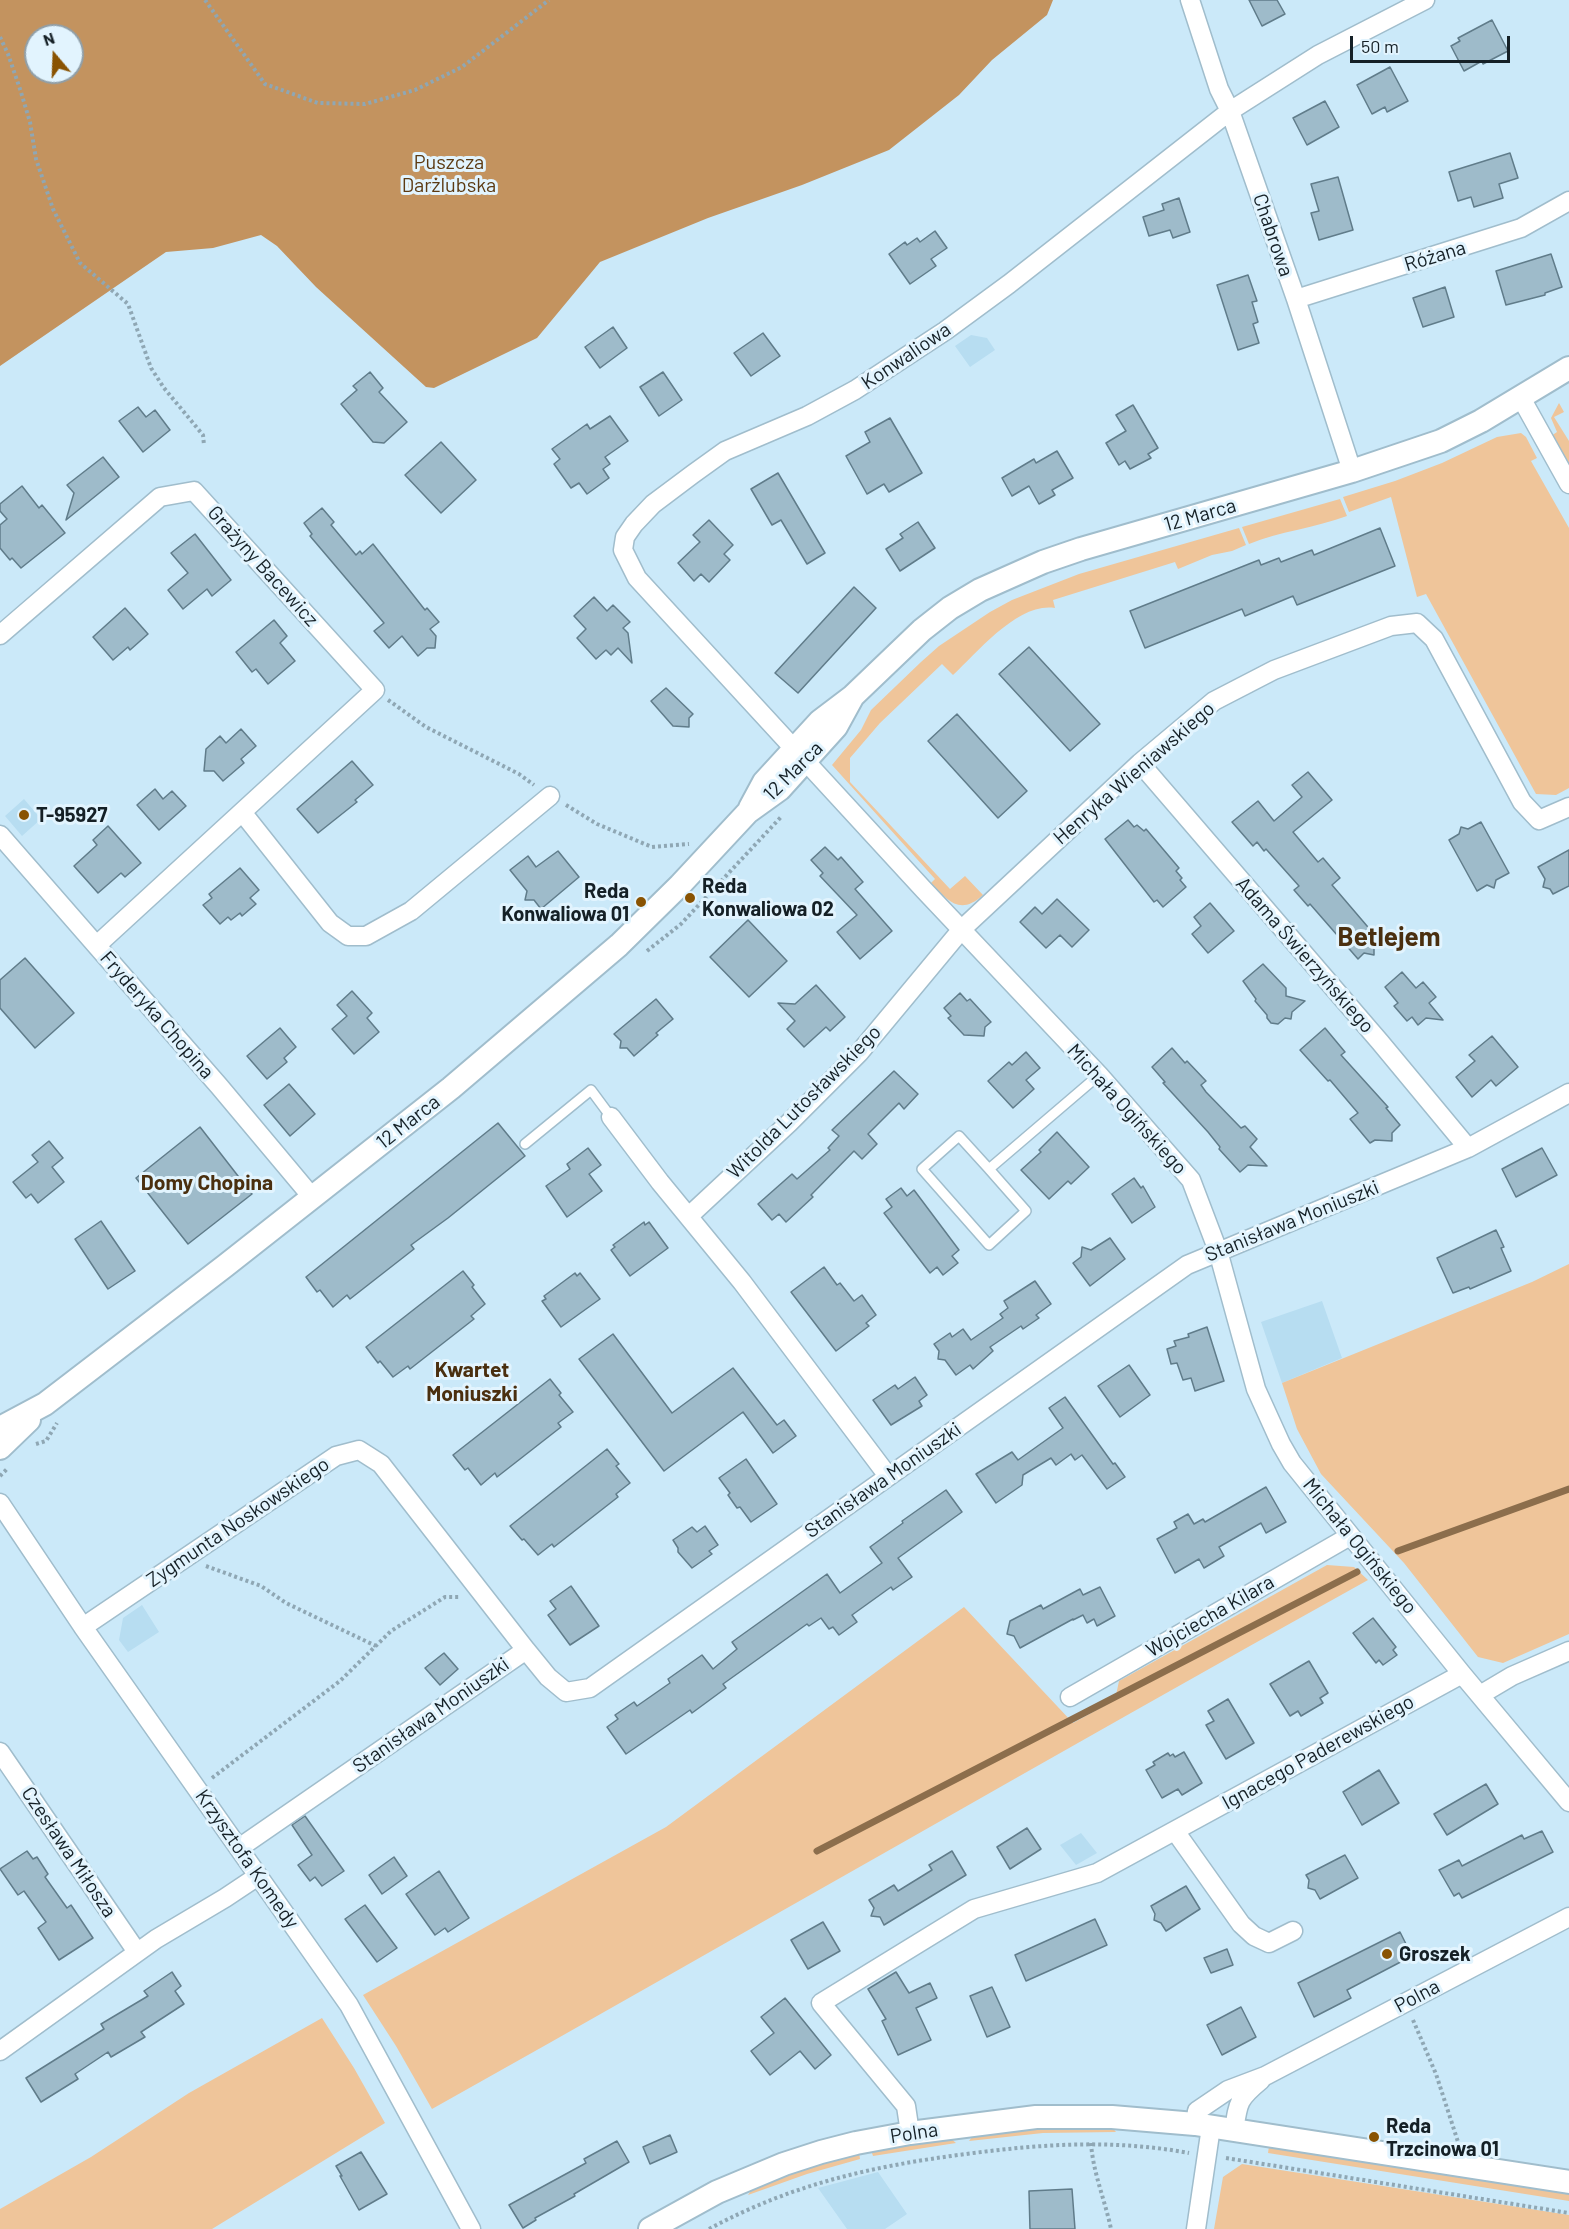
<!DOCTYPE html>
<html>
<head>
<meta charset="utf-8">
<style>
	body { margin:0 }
	#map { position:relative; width:1569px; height:2229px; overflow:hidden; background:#cbe9f9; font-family:Barlow,sans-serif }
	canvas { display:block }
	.north { position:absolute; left:24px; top:24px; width:60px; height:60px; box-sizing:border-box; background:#e2f4fe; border:2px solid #909fa8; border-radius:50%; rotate:341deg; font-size:16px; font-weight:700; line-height:24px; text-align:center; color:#152026 }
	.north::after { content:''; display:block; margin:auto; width:21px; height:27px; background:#895302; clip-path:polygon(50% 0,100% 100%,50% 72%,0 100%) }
	.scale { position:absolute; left:1350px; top:36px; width:160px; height:27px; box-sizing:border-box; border:3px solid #152026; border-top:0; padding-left:8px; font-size:18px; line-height:21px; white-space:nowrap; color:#152026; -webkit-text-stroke:4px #e2f4fe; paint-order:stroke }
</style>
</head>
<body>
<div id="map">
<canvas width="1569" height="2229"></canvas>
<div class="north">N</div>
<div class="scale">50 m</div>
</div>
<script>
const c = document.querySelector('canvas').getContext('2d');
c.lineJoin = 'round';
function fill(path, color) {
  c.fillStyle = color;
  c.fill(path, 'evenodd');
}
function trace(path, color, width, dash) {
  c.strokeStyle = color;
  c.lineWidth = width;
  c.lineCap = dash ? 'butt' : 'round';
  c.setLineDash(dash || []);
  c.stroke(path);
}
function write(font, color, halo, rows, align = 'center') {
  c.font = font + ' Barlow,sans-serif';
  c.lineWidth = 6;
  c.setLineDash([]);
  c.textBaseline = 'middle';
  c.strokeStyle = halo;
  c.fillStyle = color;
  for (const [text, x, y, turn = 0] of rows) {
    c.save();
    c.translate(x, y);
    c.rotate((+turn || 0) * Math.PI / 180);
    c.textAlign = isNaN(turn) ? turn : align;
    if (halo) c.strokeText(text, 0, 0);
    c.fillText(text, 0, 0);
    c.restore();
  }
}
const built = new Path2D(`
	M971 335 987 338 995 350 970 367 955 346Z
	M24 799 41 819 22 836 5 816Z
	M1322 1301 1342 1358 1282 1383 1261 1322Z
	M142 1605 159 1632 128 1652 119 1640 123 1618Z
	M1081 1833 1097 1853 1076 1865 1060 1845Z
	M878 2172 907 2214 885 2229H847L818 2188Z`);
const green = new Path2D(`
	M1559 403 1564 412 1554 417 1569 441V467L1551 436 1557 432 1551 418Z
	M1521 433 1526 437 1537 458 1531 461 1569 528V788L1556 795 1536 794 1426 594 1417 597 1391 497 1349 512 1343 497 1395 481 1442 463 1497 437Z
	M1340 499 1347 516C1315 528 1281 531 1249 544L1242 527Z
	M1239 528 1246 545 1232 551 1212 555 1178 569 1175 562 1053 600 1055 608C1018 602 978 652 953 675L942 664 880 723 850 758V782L950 889 965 876 983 895C960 916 948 901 931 883L935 879 832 765 861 730 871 710 921 662 939 646 990 612 1012 600 1079 574Z
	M1569 1264V1634L1503 1663 1478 1657 1404 1563 1321 1474 1297 1429 1282 1383 1532 1282Z
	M1327 1565 1354 1567 1368 1580C1055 1754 744 1934 432 2109L396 2046 363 1995 666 1827 964 1607 1073 1723 1115 1700 1119 1681Z
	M322 2018 354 2068 385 2123 212 2229H0V2209L91 2157 189 2093Z
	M1111 2126 1116 2132 1043 2133 969 2141 975 2133 1009 2129Z
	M949 2137 956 2143 873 2156 871 2150Z
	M1269 2146 1569 2191V2201L1268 2153Z
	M859 2152 860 2159 807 2174 748 2195 753 2187 805 2168Z
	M1242 2164 1569 2215V2229H1214L1223 2177Z`);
const forest = new Path2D(`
	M0 0H1053L1047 15 992 60 959 95 889 150 802 185 708 218 600 262 537 338 434 388 426 387 316 287 277 246 261 235 213 248 166 252 0 366ZM36 36H72V72H36Z`);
const stream = new Path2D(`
	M1398 1551 1569 1489
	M817 1851 1357 1572`);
const building = new Path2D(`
	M1249 0H1277L1285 14 1262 26Z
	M1492 20 1508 51 1483 64 1482 61 1464 71 1451 46 1460 41 1458 38Z
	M1390 67 1408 101 1387 112 1385 107 1372 114 1357 85Z
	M1325 101 1339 127 1307 145 1293 118Z
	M1510 153 1518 178 1499 184 1503 198 1474 207 1471 197 1458 201 1449 172Z
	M1338 177 1353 230 1319 240 1311 213 1319 211 1311 184Z
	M1179 198 1190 232 1173 238 1170 230 1149 236 1143 217 1164 210 1162 204Z
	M935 231 947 248 931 259 936 266 910 284 889 254 905 242 907 245 917 238 920 242Z
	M1551 254 1562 287 1545 293V295L1506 305 1496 271Z
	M1248 275 1257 301 1252 302 1258 322 1253 324 1259 343 1238 350 1217 285Z
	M1445 287 1454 317 1423 327 1413 298Z
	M613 327 627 348 600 368 585 347Z
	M763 333 780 356 751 376 734 353Z
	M370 372 383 388 379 392 407 422 384 443 373 442 341 404 357 390 353 386Z
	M663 372 682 400 659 416 640 387Z
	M1133 405 1158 448 1148 454 1151 458 1130 469 1125 461 1119 465 1106 443 1126 431 1116 415Z
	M138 407 146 417 155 410 170 430 143 452 119 421Z
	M610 416 628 441 605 457 610 464 603 469 609 478 587 494 579 483 571 488 554 464 560 459 552 449 587 424 590 429Z
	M890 418 922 473 889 492 884 484 867 494 846 456 870 442 865 432Z
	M441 442 476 480 441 513 405 475Z
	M1057 451 1073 478 1052 490 1055 495 1039 504 1029 486 1012 496 1002 478 1034 459 1036 463Z
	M103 457 119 477 66 520 74 493 67 485Z
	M778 473 825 553 807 564 781 520 772 525 751 489Z
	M22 486 39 508 42 505 65 533 21 568 12 558 10 560 0 548V525L7 519 0 511V504Z
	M322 508 334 522 331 525 356 555 360 551 362 554 373 544 425 610 427 608 439 622 430 629 436 636 435 648H427L418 656 402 636 389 648 374 631 384 623 310 536 312 534 304 523Z
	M709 520 733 545 724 554 730 560 709 582 701 574 694 581 678 563 700 542 693 535Z
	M918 522 935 548 900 571 886 549 903 538 900 534Z
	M1380 528 1395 566 1297 605 1293 596 1245 616 1242 609 1145 648 1130 611 1259 560 1261 565 1279 558 1281 562 1312 550 1314 555Z
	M195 534 231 580 212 596 207 589 183 609 168 590 188 573 171 553Z
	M854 587 876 608 798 693 775 673Z
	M594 597 607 611 613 605 630 622 623 628 628 633 632 663 618 648 611 655 606 650 596 659 577 638 586 629 574 616Z
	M125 608 148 634 130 650 128 647 113 660 93 637Z
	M274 620 287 636 280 643 295 661 268 684 256 669 252 672 236 652Z
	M1029 647 1100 724 1070 751 999 674Z
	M666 688 693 714 689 718V727L673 726 651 701Z
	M957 714 1027 791 998 818 928 741Z
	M241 729 256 746 241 759 244 763 223 781 214 771H204L206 749 220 736 226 743Z
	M352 761 373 785 355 800 357 802 318 833 297 809Z
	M1308 772 1332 800 1293 832 1318 862 1323 858 1340 878 1332 885 1379 940 1374 945V955L1364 953 1358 959 1310 904 1308 906 1294 890 1299 886 1266 849 1264 851 1257 842 1253 846 1232 822 1258 801 1274 821 1302 797 1292 785Z
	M155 789 163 799 172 791 186 806 159 830 137 805Z
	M1128 820 1134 827 1137 825 1144 831 1146 829 1179 868 1176 871 1182 878 1180 880 1186 887 1163 907 1157 900 1154 902 1105 839Z
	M1481 822 1509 873 1496 880 1494 888 1487 885 1477 891 1449 840 1459 834 1461 827 1468 829Z
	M108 826 141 863 125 877 121 873 98 893 74 866 97 845 93 840Z
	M825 847 838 860 841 857 863 882 855 889 892 931 860 959 837 932 857 915 820 876 823 873 811 860Z
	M1569 850V886L1553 894 1550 889 1543 887 1545 879 1538 867Z
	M558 851 579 877 541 909 534 900H525L527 891 510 870 528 856 536 867Z
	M240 868 259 890 250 898 256 904 242 916 240 913 231 920 228 917 220 924 203 905 212 898 209 894Z
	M1057 899 1089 930 1072 947 1060 935 1046 948 1020 922 1035 907 1042 914Z
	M1210 903 1234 931 1208 953 1192 934 1201 926 1194 917Z
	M748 920 787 961 749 997 710 957Z
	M25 958 74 1013 35 1048 0 1008V980Z
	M1263 964 1286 988V996L1305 1001 1292 1012 1291 1019 1285 1018 1278 1024 1271 1023 1267 1018V1015L1255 1001 1256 999 1243 981Z
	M1402 972 1416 988 1423 982 1436 997 1429 1003 1443 1020 1426 1018 1418 1025 1412 1017 1407 1021 1394 1006 1398 1003 1385 987Z
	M816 985 845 1017 830 1031 826 1027 804 1047 787 1029 795 1021 778 1003 795 1004Z
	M352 991 372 1013 367 1018 379 1032 354 1054 332 1029 347 1016 337 1005Z
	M960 993 967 1001 970 999 991 1022 985 1027 984 1036 964 1035 948 1018 951 1016 944 1008Z
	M656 999 673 1019 656 1033 658 1035 634 1056 627 1048H620L621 1041 614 1034Z
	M280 1028 296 1047 284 1058 287 1062 267 1079 247 1056Z
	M1325 1028 1345 1052 1341 1055 1388 1107 1386 1108 1400 1125 1392 1133V1141L1375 1140 1370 1143 1350 1119 1358 1113 1330 1080 1328 1081 1300 1050Z
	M1492 1036 1518 1067 1496 1086 1491 1080 1472 1097 1456 1077 1475 1061 1469 1055Z
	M1172 1048 1185 1063 1187 1061 1206 1081 1201 1085 1206 1092 1241 1128 1245 1126 1257 1139 1250 1147 1267 1166 1248 1165 1240 1172 1219 1149 1220 1147 1208 1132 1163 1083 1165 1082 1152 1067Z
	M1026 1052 1040 1068 1026 1080 1034 1089 1013 1108 988 1081 1009 1062 1012 1065Z
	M894 1071 918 1094 904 1109 899 1103 868 1134 877 1144 862 1159 854 1151 811 1195 813 1197 786 1222 779 1214 772 1220 758 1204 792 1174 797 1179 830 1150 828 1148 839 1136 832 1130Z
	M289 1084 315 1114 290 1136 264 1105Z
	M498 1123 525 1156 448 1218 411 1245 414 1249 350 1299 347 1295 333 1307 320 1290 317 1292 306 1277Z
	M200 1127 252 1194 188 1244 136 1178Z
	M1057 1132 1089 1167 1071 1184 1068 1181 1049 1199 1021 1170 1041 1152 1039 1150Z
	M49 1141 63 1158 52 1167 64 1182 38 1203 31 1194 26 1198 13 1182 38 1162 32 1155Z
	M588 1148 601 1165 589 1174 602 1191 567 1217 546 1186 570 1169 567 1164Z
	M1542 1148 1557 1175 1516 1197 1502 1169Z
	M1134 1178 1141 1188 1143 1186 1155 1207 1132 1223 1112 1194Z
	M901 1188 907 1196 914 1190 959 1250 952 1256 958 1263 943 1275 937 1267 930 1273 884 1213 892 1207 886 1199Z
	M101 1221 135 1271 108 1289 75 1239Z
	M644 1222 645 1225 649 1222 668 1248 630 1276 611 1250 615 1247 613 1245Z
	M1496 1230 1504 1247 1501 1248 1511 1271 1470 1289 1469 1287 1453 1293 1437 1258Z
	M1110 1238 1125 1259 1090 1286 1073 1263 1081 1257 1082 1247 1091 1250Z
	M824 1267 837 1285 840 1283 854 1301 862 1295 876 1315 866 1323 869 1326 836 1351 791 1292Z
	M463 1271 474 1285 472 1287 485 1304 471 1316 474 1319 410 1369 408 1366 393 1377 380 1361 378 1363 366 1347Z
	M575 1273 577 1276 580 1273 600 1299 561 1327 542 1301 546 1299 544 1296Z
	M1035 1281 1051 1304 1036 1315 1039 1318 1023 1329 1021 1326 990 1347 993 1351 973 1369 970 1365 956 1375 945 1360 938 1359 939 1351 934 1344 950 1333 952 1337 963 1329 971 1340 1003 1318 1000 1314 1008 1308 1004 1301Z
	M1207 1327 1224 1381 1195 1391 1191 1378 1183 1380 1177 1363 1171 1364 1167 1349 1176 1346 1174 1341 1189 1337 1188 1334Z
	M613 1334 672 1413 733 1368 777 1425 784 1420 796 1436 773 1453 743 1412 664 1471 579 1359Z
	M1129 1365 1150 1395 1120 1417 1098 1386Z
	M915 1377 927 1395 919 1401 922 1406 891 1425 873 1400 895 1385 898 1389Z
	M550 1379 561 1393 559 1395 573 1412 558 1423 561 1427 497 1477 495 1473 481 1485 468 1468 465 1470 453 1455Z
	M1065 1397 1113 1464 1115 1463 1125 1477 1107 1489 1082 1455 1075 1460 1071 1454 1056 1465 1051 1458 1023 1475 1022 1485 996 1503 976 1474 1012 1452 1018 1460 1063 1428 1049 1408Z
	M607 1449 619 1464 616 1466 630 1483 616 1494 618 1497 554 1547 552 1544 538 1555 524 1539 522 1540 510 1526Z
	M746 1459 777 1504 751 1522 740 1507 737 1508 728 1495 730 1493 719 1478Z
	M1266 1487 1286 1522 1266 1533 1261 1523 1219 1547 1224 1556 1204 1568 1199 1559 1175 1573 1157 1539 1177 1528 1174 1522 1188 1514 1194 1524 1203 1519 1205 1522Z
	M946 1490 962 1512 898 1558 912 1577 893 1590 891 1587 852 1615 857 1622 839 1635 833 1627 829 1629 821 1618 809 1626 807 1624 723 1684 726 1688 692 1713 690 1710 626 1754 607 1727 618 1719 615 1715 634 1702 637 1706 670 1683 668 1679 702 1655 713 1669 737 1649 732 1642 827 1574 840 1593 882 1563 870 1547 903 1523 902 1521Z
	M705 1526 718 1545 709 1551 712 1554 692 1568 678 1552V1548L673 1540 692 1527 697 1532Z
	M571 1586 599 1626 570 1645 548 1615 556 1609 550 1601Z
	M1100 1587 1115 1616 1097 1626 1094 1619 1087 1623 1083 1615 1073 1620V1619L1020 1648 1014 1636 1007 1634 1010 1621 1041 1605 1043 1609 1080 1589 1083 1595Z
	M1373 1618 1396 1647 1393 1650 1397 1655 1383 1665 1379 1660 1376 1663 1353 1633Z
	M444 1653 458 1669 440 1685 425 1668Z
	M1309 1661 1328 1693 1320 1698 1323 1703 1301 1716 1298 1711 1290 1716 1270 1684Z
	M1228 1699 1254 1743 1226 1759 1206 1725 1214 1721 1208 1711Z
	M1184 1752 1202 1783 1182 1795 1178 1789 1162 1798 1146 1770 1155 1765 1153 1762 1168 1753 1170 1756 1173 1754 1175 1757Z
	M1379 1770 1399 1803 1362 1825 1343 1792Z
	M1486 1784 1498 1804 1447 1835 1434 1814Z
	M305 1816 344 1871 322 1886 315 1877 310 1881 298 1865 312 1855 292 1825Z
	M1027 1828 1041 1849 1010 1869 997 1847Z
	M1542 1831 1553 1852 1462 1898 1459 1893 1454 1896 1439 1870 1459 1860 1462 1866 1522 1835 1524 1839Z
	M27 1851 33 1859 37 1857 48 1874 45 1877 67 1908 71 1905 93 1938 59 1960 38 1928 46 1922 24 1891 18 1895 0 1869Z
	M952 1851 966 1875 884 1925 880 1917 871 1916 874 1908 869 1900 894 1885 898 1891 932 1870 929 1865Z
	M1345 1855 1358 1878 1320 1899 1315 1890 1308 1888 1309 1880 1306 1875Z
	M394 1857 407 1876 382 1894 369 1875Z
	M439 1871 469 1918 448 1932 445 1928 435 1935 406 1894Z
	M1186 1886 1200 1909 1166 1931 1161 1923 1154 1920 1155 1914 1151 1906Z
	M365 1905 397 1948 377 1962 345 1919Z
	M1095 1919 1107 1945 1026 1981 1015 1955Z
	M823 1922 840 1951 808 1969 791 1940Z
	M1400 1932 1412 1956 1347 1990 1351 1998 1314 2017 1298 1983Z
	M1227 1949 1233 1965 1211 1973 1204 1958Z
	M172 1972 181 1986 175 1991 184 2004 141 2032 145 2037 111 2057 108 2052 75 2074 78 2079 41 2102 26 2078 104 2029 101 2024 148 1996 144 1991Z
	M896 1972 909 1993 930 1983 937 1998 916 2008 931 2040 898 2055 882 2021 886 2019 868 1989Z
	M992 1987 1010 2027 987 2037 970 1996Z
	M785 1998 831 2055 815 2069 800 2051 770 2075 751 2051 774 2033 761 2017Z
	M1241 2007 1256 2037 1222 2055 1207 2025Z
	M670 2135 677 2152 650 2164 643 2147Z
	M617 2141 629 2162 574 2194 575 2196 535 2218 536 2220 523 2228 509 2205 586 2163 584 2159Z
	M361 2152 387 2194 359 2210 340 2176H342L336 2166Z
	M1072 2189 1075 2229H1030L1029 2191Z`);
const path = new Path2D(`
	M205 0 265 84 318 103 365 104 415 90 462 67 549 0
	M0 37 8 54 20 89 30 122 36 159 53 209 80 263 128 304 151 368 164 388 203 435 204 445
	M388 700 426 727 519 774 534 785
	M566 805 597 824 652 847 689 844
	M647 951 681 924 781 817
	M36 1444 46 1441 57 1423
	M0 1476 7 1469
	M206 1566 261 1586 286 1603 376 1646
	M212 1778 340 1681 391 1631 445 1597H460
	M1413 2020 1436 2074 1459 2145
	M1091 2143C1093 2173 1105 2200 1111 2229
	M1226 2158 1569 2213
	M709 2229C792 2184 873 2166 966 2154 1041 2144 1114 2139 1189 2153`);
const service = new Path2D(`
	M525 1144 591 1090 611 1117
	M989 1169 1026 1211 989 1245 922 1169 959 1136 989 1169 1099 1075`);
const minor = new Path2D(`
	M1190 0 1219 89 1230 111 1296 299 1352 471
	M1425 0 1318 55 1230 111 1009 284 945 331 855 390 807 416 725 451 693 474 653 504 634 524 625 537 623 550 637 578 924 890 1099 1075 1191 1180 1218 1251 1256 1389 1281 1444 1292 1463 1462 1674 1569 1802
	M1296 299 1521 228 1569 201
	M1520 396 1569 484
	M0 635 160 497 194 491 375 690 97 945
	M1140 763 1380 1042 1468 1148
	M242 812 330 923 348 936H366L411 911 550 796
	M0 835 219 1086 312 1197
	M611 1117 660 1182 742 1282 888 1476
	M689 1216 789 1123 859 1053 962 929 1140 763 1214 701 1274 670 1391 626 1417 623 1434 639 1522 802 1539 820 1569 807
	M0 1503 83 1627 349 2005 471 2229
	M83 1627 336 1456 359 1450 381 1464 526 1650
	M1480 1695 1512 1676 1569 1651
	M1070 1697 1350 1536
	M0 1752 137 1952
	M1175 1831 1241 1924 1254 1936 1269 1943 1293 1931
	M239 1848 526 1650 548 1677 566 1692 590 1688 1187 1265 1468 1148 1569 1093
	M0 2051 156 1939 225 1898 258 1876
	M1195 2124 1197 2111 1228 2090 1265 2076 1569 1917
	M1234 2131C1238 2102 1238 2099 1261 2080
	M910 2133 906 2106 821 2003 974 1909 1097 1873 1462 1674
	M1196 2229 1211 2127`);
const tertiary = new Path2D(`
	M750 808 764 782 820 721 853 696 922 630 950 608 980 590 1043 562 1081 549 1352 471 1441 441 1481 421 1569 368
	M0 1428 45 1404 225 1266 451 1088 619 945 680 885 748 812 780 789 836 727 853 696
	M0 1448 29 1420
	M650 2229 717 2192 784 2164 821 2152 856 2143 910 2133 1036 2117H1112L1195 2124 1569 2182`);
const markers = [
	[24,815,6,"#895302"],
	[690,898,6,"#895302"],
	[641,902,6,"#895302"],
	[1387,1954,6,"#895302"],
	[1374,2137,6,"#895302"]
];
const parkNames = [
	["Puszcza",449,162],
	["Darżlubska",449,185]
];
const streetNames = [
	["Chabrowa",1273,235,71],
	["Różana",1435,256,-17],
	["Konwaliowa",906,356,-34],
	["12 Marca",1200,515,-16],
	["Grażyny Bacewicz",263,566,48],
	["12 Marca",793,771,-45],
	["Henryka Wieniawskiego",1134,773,-41],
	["Adama Świerzyńskiego",1305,955,49],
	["Fryderyka Chopina",157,1015,49],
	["Witolda Lutosławskiego",804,1102,-45],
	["Michała Ogińskiego",1127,1109,48],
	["12 Marca",408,1122,-38],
	["Stanisława Moniuszki",1292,1221,-22],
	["Stanisława Moniuszki",883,1480,-35],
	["Zygmunta Noskowskiego",238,1522,-34],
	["Michała Ogińskiego",1360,1546,51],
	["Wojciecha Kilara",1210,1616,-30],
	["Stanisława Moniuszki",431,1715,-35],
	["Ignacego Paderewskiego",1318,1752,-29],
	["Czesława Miłosza",69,1852,56],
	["Krzysztofa Komedy",247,1859,55],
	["Polna",1417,1996,-28],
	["Polna",914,2133,-9]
];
const poiNames = [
	["T-95927",36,815],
	["Reda",702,886],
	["Konwaliowa 02",702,909],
	["Reda",629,891,"right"],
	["Konwaliowa 01",629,914,"right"],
	["Groszek",1399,1954],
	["Reda",1386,2126],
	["Trzcinowa 01",1386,2149]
];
const neighbourhoodNames = [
	["Domy Chopina",207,1183],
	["Kwartet",472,1370],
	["Moniuszki",472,1394]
];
const districtNames = [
	["Betlejem",1389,937]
];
fill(built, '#b7ddf1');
fill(green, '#efc59a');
fill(forest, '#c3935f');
trace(stream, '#8c6e4c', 7);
fill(building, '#9ebbca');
trace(building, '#607c8a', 1.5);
trace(service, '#a0bdcc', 12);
trace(minor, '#a0bdcc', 21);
trace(tertiary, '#a0bdcc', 26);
trace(path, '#8fa7b4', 4, [3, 3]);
trace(service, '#fff', 9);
trace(minor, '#fff', 18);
trace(tertiary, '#fff', 22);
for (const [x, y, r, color] of markers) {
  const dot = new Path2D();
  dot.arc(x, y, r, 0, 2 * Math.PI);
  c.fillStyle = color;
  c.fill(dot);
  trace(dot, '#e2f4fe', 2);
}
write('20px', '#5c3a12', '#e2f4fe', parkNames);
write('20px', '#152026', '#e2f4fe', streetNames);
write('bold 20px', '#152026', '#e2f4fe', poiNames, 'left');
write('bold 21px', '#4a2f0f', '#e2f4fe', neighbourhoodNames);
write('bold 26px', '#4a2f0f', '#e2f4fe', districtNames);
</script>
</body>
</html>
